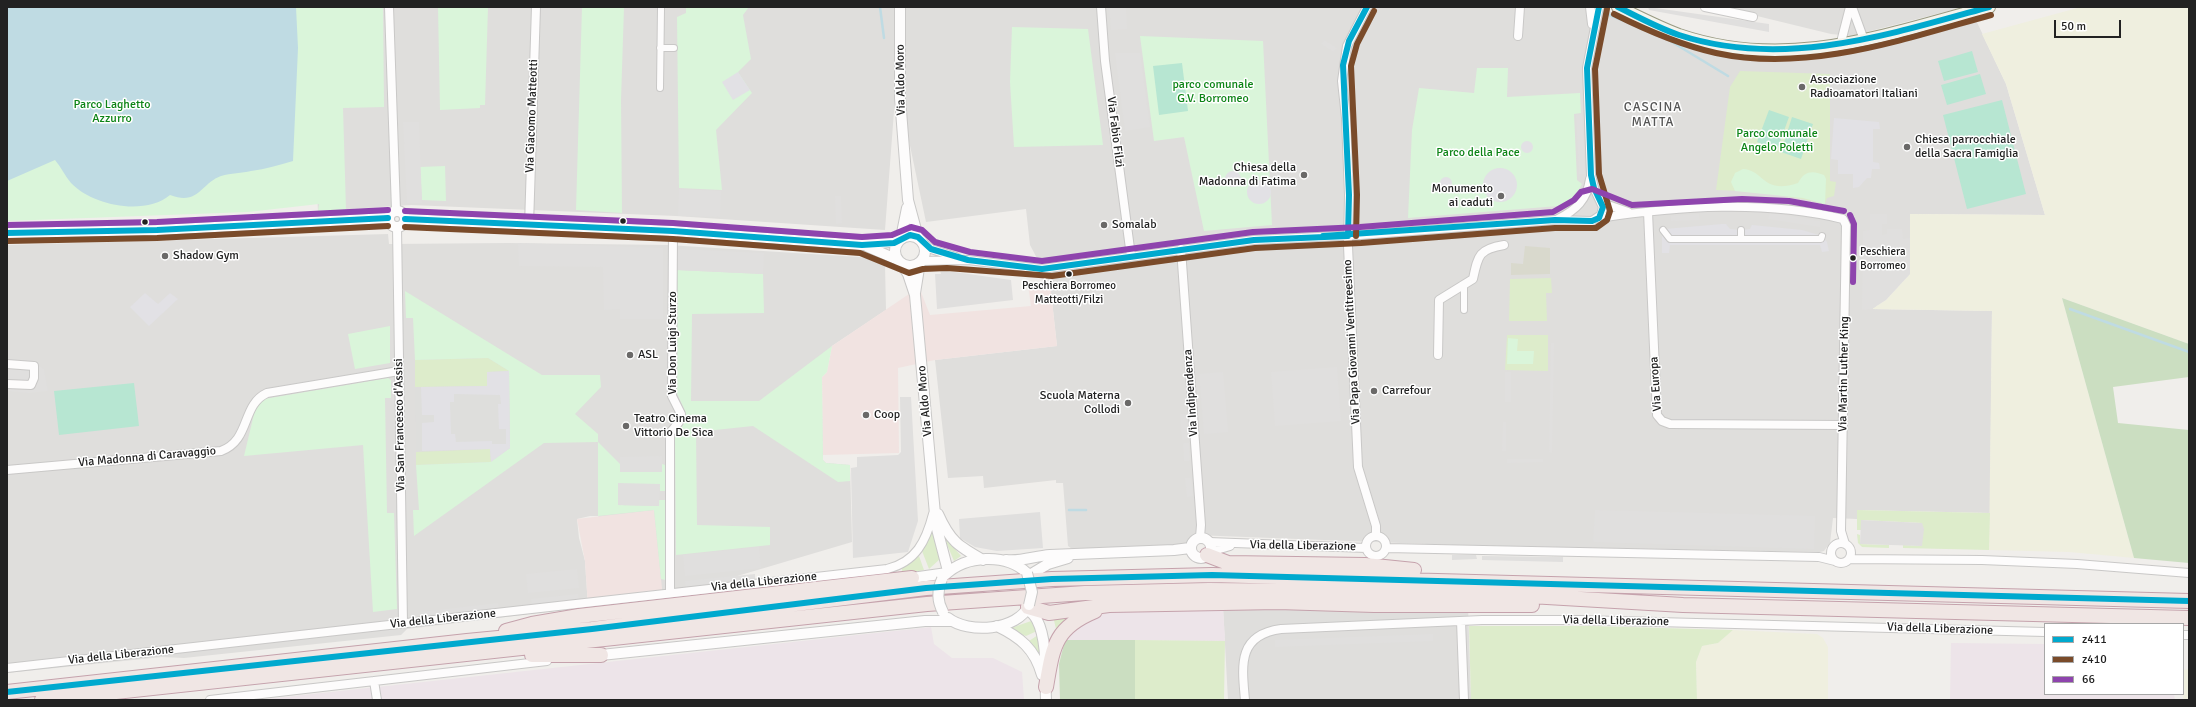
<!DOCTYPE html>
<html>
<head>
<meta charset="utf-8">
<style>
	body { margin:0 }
	#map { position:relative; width:2196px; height:707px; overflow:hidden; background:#f0eeeb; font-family:Signika,sans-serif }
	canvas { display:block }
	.frame { position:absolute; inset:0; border:8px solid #222; pointer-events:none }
	.legend { position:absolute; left:2044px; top:623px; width:140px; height:72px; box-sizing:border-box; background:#fff; border:1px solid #a7a7a7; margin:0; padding:5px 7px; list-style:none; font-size:12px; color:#222 }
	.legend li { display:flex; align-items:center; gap:8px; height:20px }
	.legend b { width:20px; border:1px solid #a7a7a7 }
	.scale { position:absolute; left:2054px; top:20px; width:67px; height:18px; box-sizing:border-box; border:2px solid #222; border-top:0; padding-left:5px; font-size:12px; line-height:14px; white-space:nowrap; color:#222; -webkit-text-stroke:3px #fff; paint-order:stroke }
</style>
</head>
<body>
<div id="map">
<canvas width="2196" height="707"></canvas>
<div class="frame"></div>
<ul class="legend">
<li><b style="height:5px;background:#00a9ce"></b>z411</li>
<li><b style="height:5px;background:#7a4b2a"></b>z410</li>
<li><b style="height:5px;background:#8e44ad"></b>66</li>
</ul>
<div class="scale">50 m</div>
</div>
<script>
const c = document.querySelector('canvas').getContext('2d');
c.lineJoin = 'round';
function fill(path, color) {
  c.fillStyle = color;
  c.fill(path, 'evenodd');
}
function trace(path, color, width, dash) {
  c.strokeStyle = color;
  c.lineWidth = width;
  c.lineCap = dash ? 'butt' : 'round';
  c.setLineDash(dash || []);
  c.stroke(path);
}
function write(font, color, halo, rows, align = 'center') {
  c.font = font + ' Signika,sans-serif';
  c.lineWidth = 3;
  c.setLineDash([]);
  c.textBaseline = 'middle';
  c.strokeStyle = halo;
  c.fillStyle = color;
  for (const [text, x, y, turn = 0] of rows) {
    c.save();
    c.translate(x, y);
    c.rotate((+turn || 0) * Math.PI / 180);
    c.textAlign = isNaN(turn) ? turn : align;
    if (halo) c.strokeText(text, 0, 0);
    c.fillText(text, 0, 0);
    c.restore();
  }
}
const residential = new Path2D(`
	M306 7H895V98L885 230 676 216 411 205 318 211Z
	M900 7H1599L1685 43 1764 56H1791L1863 50 1975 18 2006 84 2045 215 1910 214V274L1873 309 1992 311 1990 513 1858 510 1857 519 1833 518 1830 543 1824 551 1820 552 1453 545 1194 535 1186 545 1075 551 1068 546 1063 483H1056V480L984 488 983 476 948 478 935 360 1057 346 1050 283 1030 245 1026 209 926 222 900 98Z
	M1720 7H1964L1851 36 1831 34Z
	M388 234 389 244 508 243 668 245 859 257 875 259 885 265 886 310 832 346 822 377 823 460 826 463 850 465 852 542 663 598 598 516H590L577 519 579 538 585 561 588 607 407 629 401 635 184 658 162 657 7 673V245Z
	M1468 605 1471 700H1228L1223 607Z`);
const commercial = new Path2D(`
	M1050 283 1057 346 935 360 898 368 899 453 823 455 822 377 827 372 832 346 912 292H921L930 315 1031 306 1028 285Z
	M654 510 663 598 588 607 585 561 577 519Z`);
const industrial = new Path2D(`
	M1223 607 1225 641 1065 640 1080 624 1112 610Z
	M931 627 934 644 952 658H993L1022 672 1024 700H257Z
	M1951 643 2045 644V694H2174L2175 700H1950Z`);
const religious = new Path2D(`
	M415 360 509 371 510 448 416 465Z`);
const construction = new Path2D(`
	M1525 246 1550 248V274L1511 275V263L1523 264Z`);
const farmland = new Path2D(`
	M2081 7H2189V344L2062 298 2134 558 2069 552 1989 550 1992 311 1872 309 1886 300 1910 274V214L2045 215 2006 84 1982 34Z
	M1733 630 1817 634 1823 638 1828 647V700H1697L1696 662 1702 646 1718 643Z
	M2189 669V700H2184L2182 694 2183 670Z`);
const grass = new Path2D(`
	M1740 71 1830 74V181L1836 182 1834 196 1827 198 1825 204C1789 195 1753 191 1716 190L1730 87Z
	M1659 202 1660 206 1623 207 1622 205Z
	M1551 278 1552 293H1546L1547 321H1509L1510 279Z
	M1507 335H1548V371L1505 370Z
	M488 358 509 371 487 372V386L415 387V360Z
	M490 449 491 462 416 465V452Z
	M1857 510 1990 513 1989 550 1903 548V545L1922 546V523L1861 520V530H1857Z
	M932 531 940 559 929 569 922 551Z
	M1857 534 1860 535V544L1889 545V548L1862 547 1858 543Z
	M943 535 961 556 954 561Z
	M919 556 924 570 910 573 902 571V567Z
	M1075 613 1058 630 1056 629 1053 616Z
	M1034 620 1037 631 1026 636 1008 629Z
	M1469 626H1590L1733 630 1718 643 1702 646 1696 662 1697 700H1471Z
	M1038 635 1041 653H1039L1029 641Z
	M1135 640 1225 641 1224 700H1135Z`);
const forest = new Path2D(`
	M2062 298 2189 344V377L2113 387 2118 423 2189 430V563L2134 558Z
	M1065 640H1135V700H1060L1059 664Z`);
const park = new Path2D(`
	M7 7H383L384 107 343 108 346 210 318 211 319 204 248 212 7 221Z
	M438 7H488L485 105H480V108L440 110Z
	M582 7H624L621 100 622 213 576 210Z
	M686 7H749L743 15 751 59 738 72 752 93 716 130 722 190 679 188 677 17 686 13Z
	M1012 27 1088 29 1103 145 1014 147 1010 82Z
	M1140 36 1263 41 1272 225 1204 231 1184 137 1154 141Z
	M1477 68H1508L1507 97 1580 93 1581 113 1574 114 1577 180 1582 184 1575 197 1558 206 1408 218 1412 130 1419 88 1474 93Z
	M445 166 446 201 422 200 420 167Z
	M1743 169C1764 170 1763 195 1798 183 1804 171 1812 170 1824 175L1826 179 1825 204 1803 198 1735 191 1731 182 1735 173Z
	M677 270 763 274 764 313 692 314 691 401H759L832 346 827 372 822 377 823 460 826 463 850 465V481L838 482 753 426 696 432 697 525 770 527V545L676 555 675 435 685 421V411L676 391Z
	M405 291 542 375H600L601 387 575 414 598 434V442L620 464V472H662V464L665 465V491H660L659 484H618V505L659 506V500H665L666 580 661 579 654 510 598 516V442L544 443 414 536 413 510H419L416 465 490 462 510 448 509 371 488 358 415 360 413 318H406Z
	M390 326V363L355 369 348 334Z
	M1508 338 1518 339 1517 351H1534L1533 364H1507Z
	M388 378 391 380V398H385L387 513H394L397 609 373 612 363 445 244 456 255 410 264 399Z`);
const pitch = new Path2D(`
	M1972 51 1978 72 1944 81 1938 61Z
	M1182 63 1188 111 1159 115 1153 66Z
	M1980 74 1986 94 1947 105 1941 85Z
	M2002 100 2026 194 1967 209 1943 115Z
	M1769 110 1789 117 1777 150 1757 142Z
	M1792 117 1813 124 1801 159 1781 152Z
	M134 383 139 426 59 435 54 391Z`);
const parking = new Path2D(`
	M1109 7H1126L1127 29 1111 30Z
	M1648 7 1769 24V32L1649 10Z
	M1324 40 1337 48 1334 52 1321 44Z
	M1115 53H1140L1150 127 1125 131Z
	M1582 114 1585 174H1579L1576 115Z
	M403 122H419L422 203H407Z
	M679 189 721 191 720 217 678 216Z
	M835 196H841L842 223 836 224Z
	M1731 198 1733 203 1665 208 1664 202Z
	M1549 210V216L1527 217V211Z
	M1521 213V218L1416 225 1415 219Z
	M1770 213 1820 221V227L1768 219Z
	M1699 214 1700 220 1671 221V216Z
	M1870 214H1887V224H1882V235L1887 234V229H1902L1903 239 1910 238V274L1886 300 1872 309 1862 310 1863 231 1870 230Z
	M1244 229 1248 235 1212 240 1208 233Z
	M518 243 663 248V319H620V309L604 310 603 267 519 266Z
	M677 249 764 253 763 274 677 270Z
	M940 270 1011 280 1013 300 937 309 935 274H941Z
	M1551 343H1554L1552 453 1549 452Z
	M7 359 30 360 44 369 48 391 30 393 7 391Z
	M1337 367 1341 421 1275 426 1271 372Z
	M1223 372 1228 432 1204 434 1199 374Z
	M1505 372H1511V402H1505Z
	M900 397H911L918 521 908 552 853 558 851 468 857 467V457L898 455 901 452Z
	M1180 414H1186L1188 439 1182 440Z
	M1503 422H1506V451H1502Z
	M1183 443H1189L1190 461H1184Z
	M662 456V472H620V457Z
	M1507 459H1543V462L1507 463Z
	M1185 478H1191L1193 496 1187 497Z
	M618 483 660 484 659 506 618 505Z
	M1595 510 1815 516 1814 549 1593 542Z
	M1040 512 1043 548 997 551 975 547 960 538 959 519Z
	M1861 520 1922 523 1924 529 1922 546 1860 544Z
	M759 547 761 568 685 576 683 555Z
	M1452 555H1476L1477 559 1452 560Z
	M1482 556 1563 557V562L1482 560Z
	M577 569 579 588 528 593 526 574Z
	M755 574V580L686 588 685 581Z
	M578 594 579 600 532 605 531 599Z
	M498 603 499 609 422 618 421 612Z
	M1433 634V641L1275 647V640Z`);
const plaza = new Path2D(`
	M738 72 750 90 733 100 722 82Z
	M1834 118 1879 122 1880 129H1873V162L1879 163 1880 169H1872L1871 178H1867L1859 187 1853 188V174H1838V160L1831 159Z
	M1521 147a6 6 0 1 1 12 0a6 6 0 1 1-12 0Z
	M1483 185a17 17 0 1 1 34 0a17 17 0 1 1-34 0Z
	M1225 179a8 8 0 1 1 16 0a8 8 0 1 1-16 0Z
	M1440 183a6 6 0 1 1 12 0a6 6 0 1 1-12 0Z
	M1247 192a12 12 0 1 1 24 0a12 12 0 1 1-24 0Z
	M1722 224H1726L1730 229 1741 230 1750 229 1752 225 1802 230 1822 236 1827 242 1829 251 1822 252 1820 245H1670L1669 253H1662V232L1665 229Z
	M145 293 158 304 170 293 178 299 149 326 130 307Z
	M509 371 510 448 491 462 490 449 422 451V423L434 422V415H422L421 387 487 386V372ZM454 394 500 395 501 404H498L499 429H506V444H492V441L456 442 455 434H451L450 402H454Z`);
const water = new Path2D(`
	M7 7H296L298 48 293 161C279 165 266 169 251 171 242 173 231 173 221 176 201 183 199 206 170 195 145 216 93 206 71 183 65 176 61 167 55 160L7 181Z`);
const stream = new Path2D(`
	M880 7 884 38
	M1602 12 1662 36 1728 76
	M2070 309 2189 352
	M1069 510H1086`);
const pedestrian = new Path2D(`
	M660 48H674
	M660 88 661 8
	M1663 230 1670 239H1821L1822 236
	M1741 239V230
	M1464 310V284`);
const minor = new Path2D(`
	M389 7 396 210
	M1101 7 1105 61 1131 256
	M1367 7 1347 46 1342 81 1346 118 1349 195 1348 246 1358 467 1376 526V535
	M1590 7 1592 24
	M1705 7 1753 17
	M1852 7 1864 40
	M1518 36 1520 7
	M1840 46 1850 7
	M1602 203 1628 212
	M1648 212 1657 415 1662 421 1670 424 1843 425
	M1599 218C1679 206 1764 200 1843 219L1846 225 1841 531 1845 544
	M1558 219C1576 210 1587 200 1590 179
	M529 225 536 7
	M397 227 403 623
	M923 243 931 249 956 257
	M1181 249 1201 525 1200 537
	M922 261 968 260 1042 269 1254 240 1360 235 1555 220 1592 221 1601 215 1603 207 1594 188 1591 175 1587 68 1599 7
	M1438 355 1439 300 1473 279C1478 255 1479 249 1504 245
	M7 364 34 366V378L31 385 7 384
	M7 470 221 451C251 440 241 405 267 393L399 371
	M1366 546a10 10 0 1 1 20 0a10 10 0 1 1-20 0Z
	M1209 542 1366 548
	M1831 553a10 10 0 1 1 20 0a10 10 0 1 1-20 0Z
	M1387 548 1819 557 1835 561
	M1210 552 1230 546
	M1849 559 1982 560 2077 564 2189 573
	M670 593V433L679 422 681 414 672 396 673 231
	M1461 621 1464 700
	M2183 635H2189
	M7 668 887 569C916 562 926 541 933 514
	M374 681 377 700
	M210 700 547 661
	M1245 700C1242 666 1237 635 1281 629L1482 620H1580L2045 632`);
const tertiary = new Path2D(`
	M900 7V98L908 200 918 237
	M389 219a8 8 0 1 1 16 0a8 8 0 1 1-16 0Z
	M405 219 673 231 862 245 898 241
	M7 233 157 230 388 218
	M895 251a15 15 0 1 1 30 0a15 15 0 1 1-30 0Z
	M901 238 907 208
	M868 247 898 260
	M901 263 908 274 915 295 936 525 948 571
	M915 293 920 262
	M938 514C950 541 958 546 983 560
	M1191 548a10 10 0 1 1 20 0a10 10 0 1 1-20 0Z
	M1006 560C1020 562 1035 556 1050 555L1174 550 1190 548
	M1033 573 1048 564 1068 558
	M945 575C966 555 1006 553 1027 573
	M912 578 947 573
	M1027 609C1031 612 1035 616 1037 620 1048 641 1045 677 1046 700
	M948 618C968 634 1018 631 1029 605
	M997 626C1020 637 1035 649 1042 675
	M601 655 925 621H952`);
const secondary = new Path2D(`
	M1618 7C1638 17 1658 27 1679 35 1787 72 1885 35 1989 7`);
const trunk = new Path2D(`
	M1207 555 1228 563 1365 565 1414 570
	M1028 607 1049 613 1109 605 1278 602 1374 605H1532
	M506 631 532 624 579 616 912 578
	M532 655H601
	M1046 687C1053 647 1054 628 1095 611
	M7 692 467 641 592 629 926 588 1052 579 1212 575 2189 601
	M42 700 927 604 1085 593 1209 590 1479 593 1683 605 2189 618`);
const tertiaryBridge = new Path2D(`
	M1027 573 1032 592 1029 605
	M942 579C937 590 937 601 943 612`);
const bus1 = new Path2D(`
	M1618 7C1638 17 1658 28 1679 35 1783 69 1888 35 1989 7
	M405 219 673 231 862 245 894 243 910 235 918 237 931 249 968 260 1042 269 1254 240 1348 236
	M7 233 157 230 388 218
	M1323 236 1555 220 1592 221 1599 218 1603 207 1594 188 1591 175 1587 68 1599 7
	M1348 236 1349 195 1343 65 1349 41 1367 7
	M7 692 592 629 926 588 1052 579 1212 575 2189 601`);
const bus2 = new Path2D(`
	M1614 14C1648 31 1680 45 1716 53 1808 73 1904 39 1991 15
	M405 227 673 239 860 253 909 273 923 269 947 268 1052 276 1255 248 1361 243 1555 228H1596L1607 220 1610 211 1599 174 1595 69 1607 9
	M1356 236 1357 195 1351 66 1357 44 1374 11
	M7 241 157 238 388 226`);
const bus3 = new Path2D(`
	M405 211 673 223 862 237 892 235 911 227 922 230 935 242 970 252 1042 261 1253 232 1360 227 1553 212 1574 200 1581 192 1592 189 1632 205 1742 199 1789 201 1844 211
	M1850 215 1854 224 1853 282
	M7 225 157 222 388 210`);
const markers = [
	[1802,87,4,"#6a6968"],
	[1907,147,4,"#6a6968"],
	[1304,175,4,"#6a6968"],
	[1501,196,4,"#6a6968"],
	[623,221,3.5,"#222"],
	[145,222,3.5,"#222"],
	[1104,225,4,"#6a6968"],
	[165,256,4,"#6a6968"],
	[1853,258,3.5,"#222"],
	[1069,274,3.5,"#222"],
	[630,355,4,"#6a6968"],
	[1374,391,4,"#6a6968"],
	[1128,403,4,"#6a6968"],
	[866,415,4,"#6a6968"],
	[626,426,4,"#6a6968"]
];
const busNames = [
	["Peschiera",1860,252],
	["Borromeo",1860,266],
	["Peschiera Borromeo",1069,286,"center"],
	["Matteotti/Filzi",1069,300,"center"]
];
const streetNames = [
	["Via Aldo Moro",901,80,-91],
	["Via Giacomo Matteotti",532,116,-88],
	["Via Fabio Filzi",1115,132,83],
	["Via Papa Giovanni Ventitreesimo",1352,342,-93],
	["Via Don Luigi Sturzo",673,343,-90],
	["Via Martin Luther King",1844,374,-89],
	["Via Europa",1656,384,-94],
	["Via Indipendenza",1191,393,-94],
	["Via Aldo Moro",925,401,-95],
	["Via San Francesco d'Assisi",400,425,-91],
	["Via Madonna di Caravaggio",147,457,-5],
	["Via della Liberazione",1303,546,1],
	["Via della Liberazione",764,582,-6],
	["Via della Liberazione",443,619,-6],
	["Via della Liberazione",1616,621,1],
	["Via della Liberazione",1940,629,2],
	["Via della Liberazione",121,655,-6]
];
const poiNames = [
	["Associazione",1810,80],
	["Radioamatori Italiani",1810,94],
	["Chiesa parrocchiale",1915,140],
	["della Sacra Famiglia",1915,154],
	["Chiesa della",1296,168,"right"],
	["Madonna di Fatima",1296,182,"right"],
	["Monumento",1493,189,"right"],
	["ai caduti",1493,203,"right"],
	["Somalab",1112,225],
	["Shadow Gym",173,256],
	["ASL",638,355],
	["Carrefour",1382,391],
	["Scuola Materna",1120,396,"right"],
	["Collodi",1120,410,"right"],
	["Coop",874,415],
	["Teatro Cinema",634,419],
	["Vittorio De Sica",634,433]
];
const parkNames = [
	["parco comunale",1213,85],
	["G.V. Borromeo",1213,99],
	["Parco Laghetto",112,105],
	["Azzurro",112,119],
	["Parco comunale",1777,134],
	["Angelo Poletti",1777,148],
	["Parco della Pace",1478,153]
];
const neighbourhoodNames = [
	["CASCINA",1653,108],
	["MATTA",1653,123]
];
fill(residential, '#dfdedc');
fill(commercial, '#f1e3e1');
fill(industrial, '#ede4e9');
fill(religious, '#dededc');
fill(construction, '#d9d9cd');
fill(farmland, '#efefdf');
fill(grass, '#ddeccb');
fill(forest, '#cbdec1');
fill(park, '#daf5da');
fill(pitch, '#b7e6d2');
fill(parking, '#e0dfde');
fill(plaza, '#e2e1e5');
fill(water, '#bfdbe3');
trace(stream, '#bfdbe3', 2.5);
trace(pedestrian, '#c9c8c7', 8);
trace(minor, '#c9c8c7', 10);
trace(tertiary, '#c9c8c7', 12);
trace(secondary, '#999a82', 14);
trace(trunk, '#c5a2ac', 16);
trace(pedestrian, '#fdfcfc', 6);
trace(minor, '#fdfcfc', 8);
trace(tertiary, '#fdfcfc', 10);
trace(secondary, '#f4f4ed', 12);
trace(trunk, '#f0e6e4', 14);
trace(tertiaryBridge, '#c9c8c7', 12, []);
trace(tertiaryBridge, '#fdfcfc', 10);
trace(bus1, '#00a9ce', 6);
trace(bus2, '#7a4b2a', 6);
trace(bus3, '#8e44ad', 6);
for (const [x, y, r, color] of markers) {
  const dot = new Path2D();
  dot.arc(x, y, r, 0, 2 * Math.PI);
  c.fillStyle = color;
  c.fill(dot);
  trace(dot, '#fff', 1.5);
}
write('11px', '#222', '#fff', busNames, 'left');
write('12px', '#222', '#fff', streetNames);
write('12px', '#222', '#fff', poiNames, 'left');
write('12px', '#0c8416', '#fff', parkNames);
c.letterSpacing = '1px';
write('13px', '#555', '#fff', neighbourhoodNames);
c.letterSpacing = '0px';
</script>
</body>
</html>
